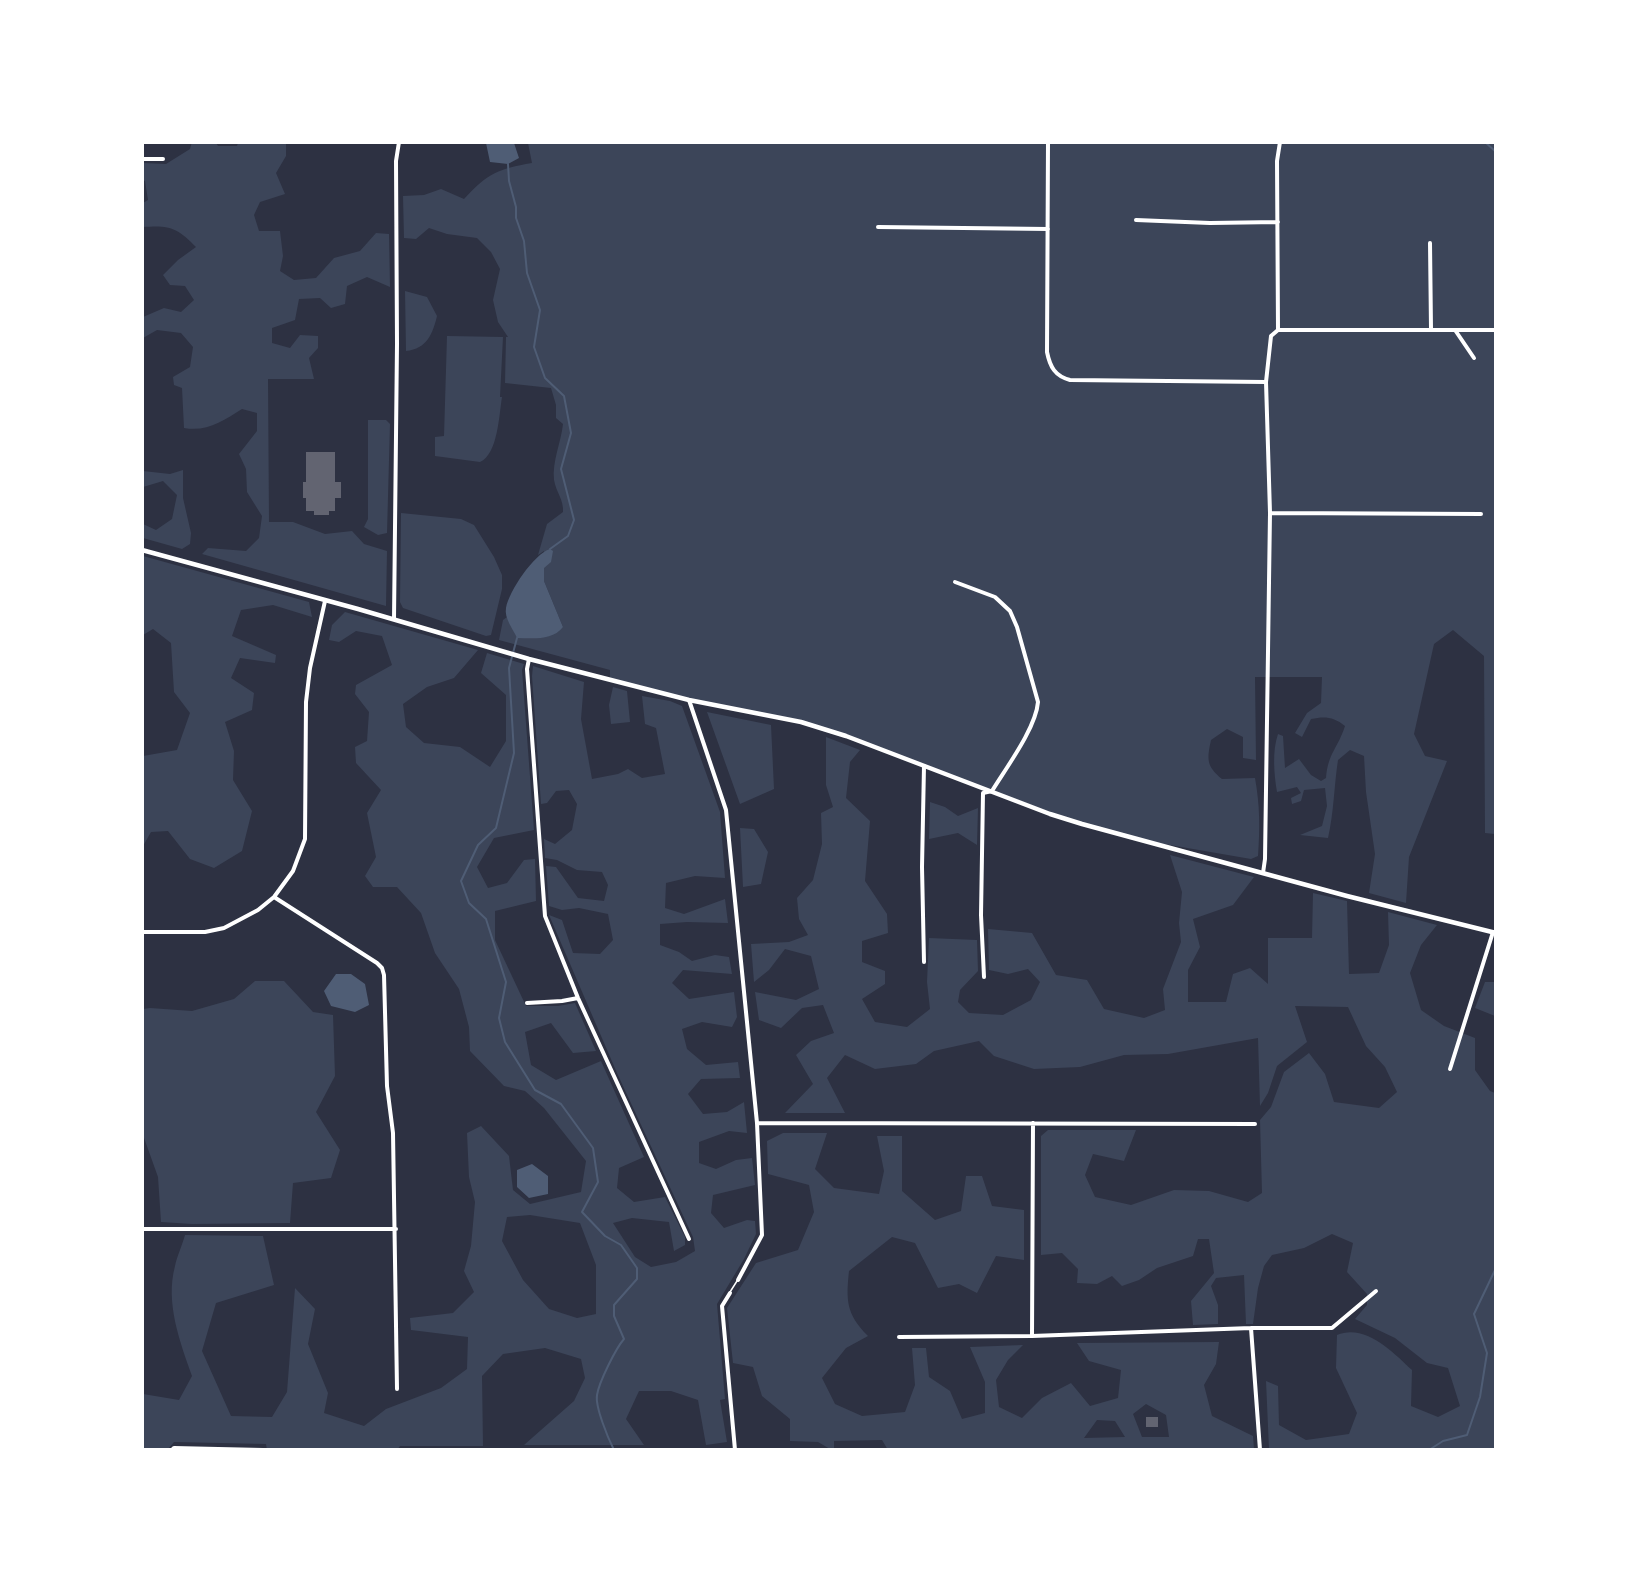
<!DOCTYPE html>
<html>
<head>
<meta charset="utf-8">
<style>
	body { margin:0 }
	#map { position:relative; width:1638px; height:1592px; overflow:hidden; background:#2d3142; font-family:Signika,sans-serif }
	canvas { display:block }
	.frame { position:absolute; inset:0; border:144px solid #fff; pointer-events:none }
</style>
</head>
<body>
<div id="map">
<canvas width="1638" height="1592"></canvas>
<div class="frame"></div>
</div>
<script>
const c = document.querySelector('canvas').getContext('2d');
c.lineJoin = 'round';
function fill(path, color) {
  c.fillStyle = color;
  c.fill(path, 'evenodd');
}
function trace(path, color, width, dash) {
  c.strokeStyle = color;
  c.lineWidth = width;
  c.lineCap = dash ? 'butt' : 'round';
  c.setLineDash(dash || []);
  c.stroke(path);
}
const green = new Path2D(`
	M192 142 216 143 218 146H237L238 143H286V156L276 173 285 194 260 202 254 215 259 231H280L283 256 280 271 294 280 316 278 334 258 360 251 376 233 389 234 390 287 367 277 347 286 345 304 331 308 320 298 299 299 295 320 272 328V343L290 348 300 335 318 336V348L309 358 314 379H268L269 522H293L325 534 352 531 364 544 387 551 386 606 202 554 208 548 246 551 259 538 262 516 247 492 246 469 239 454 257 431V413L242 409C223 421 207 432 184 428L182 388 174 385 173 377 190 367 193 347 181 333 157 330 143 338V317L164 308 181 312 194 300 185 286 170 285 163 275 178 260 196 247C177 227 169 225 143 227V203L148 200 145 181 143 180V163L166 164 190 149Z
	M528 143H1495V834L1485 833 1484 656 1453 630 1434 644 1414 734 1425 756 1447 761 1409 857 1406 903 1369 893 1375 854 1366 792 1364 756 1350 750 1338 760C1334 786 1334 812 1328 838L1300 835 1322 826 1327 806 1325 788 1304 790 1301 801 1292 804 1291 798 1301 793 1297 787 1277 792C1274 774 1272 751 1278 734L1283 736 1285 768 1299 759 1311 775 1321 781 1326 778C1328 753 1338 748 1345 726 1334 717 1325 716 1311 719L1302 737 1295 733 1307 713 1321 703 1322 677H1255L1256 760 1243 758V737L1227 729 1211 740C1207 759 1206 766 1222 779L1255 778C1260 806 1260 828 1258 856L1251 859 1135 839 1082 824 846 736 801 722 689 700 610 680V670L499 640 503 620 507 617 518 638 563 627 544 581V551L538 555 547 524 563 512C564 500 556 492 554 480 552 461 561 443 563 424L556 418V405L551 388 505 383 506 337H508L498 322 493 300 500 269 491 252 477 238 447 234 429 228 416 239 404 238 403 196 424 195 441 189 464 199C488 173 498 169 532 163Z
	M405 291 427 297 437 316C433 333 427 349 406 351Z
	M447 336 503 337 500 397H502C499 415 498 454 480 462L435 456V437L444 436Z
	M368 420H386L390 424 387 533 378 535 364 527 368 519Z
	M183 470V498L191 533 190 544 182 549 143 538V524L156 530 172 519 177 495 163 481 143 487V471L170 474Z
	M401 513 461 519 474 525 494 557 502 575V589L491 635 486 636 403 608 400 602Z
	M143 556 309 602 312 617 273 605 241 610 232 636 276 655 275 663 240 658 231 678 254 693 252 710 225 722 234 751 233 780 252 811 242 851 214 868 190 859 168 831 151 832 143 846V756L177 750 190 713 174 692 171 643 153 629 143 635Z
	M345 612 478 650 454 678 427 687 403 704 406 727 424 743 460 747 490 767 506 741V695L481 673 487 653 524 664 522 670 534 830 494 838 477 867 488 888 507 883 524 860 535 859 536 901 495 911V940L526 1006H558L575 1003 596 1051 573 1053 551 1023 525 1032 531 1065 556 1080 601 1061 644 1157 619 1168 617 1188 634 1202 665 1197 685 1237V1245L674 1251 669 1222 632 1218 613 1223 635 1257 651 1267 676 1262 695 1251 693 1237 617 1073 549 915 562 920 573 953 600 954 613 940 608 914 579 908 562 910 549 906 546 866 556 867 578 898 604 901 608 885 602 872 577 870 557 860 545 858 544 839 555 844 572 830 577 804 569 790 556 791 547 803 541 804 532 676 533 666 584 682 581 719 592 779 618 774 628 769 642 778 665 774 656 728 645 724 642 696 670 701 682 706 720 812 725 878 695 876 666 883 665 908 684 914 725 899 728 923 687 922 660 924V945L679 952 692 961 715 955 729 957 732 974 683 970 672 983 689 999 734 992 737 1017 732 1027 702 1022 682 1029 687 1049 706 1065 738 1062 740 1078 701 1079 688 1094 703 1114 727 1112 744 1102 747 1133 729 1131 699 1142V1163L716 1169 736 1160 752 1158 755 1185 713 1195 711 1213 724 1228 747 1220 755 1221 756 1234 744 1259 717 1304 725 1399 720 1400 727 1442 706 1445 698 1400 671 1391H639L626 1419 644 1445H524L574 1401 585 1378 581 1359 545 1348 503 1354 482 1376 483 1446H400L397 1450H267L266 1444 174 1442 168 1449H143V1394L179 1400 192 1376C180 1342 165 1303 175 1266 177 1256 182 1246 185 1235L263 1236 274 1285 216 1303 202 1351 231 1416 272 1417 287 1392 295 1288 315 1309 308 1344 328 1393 324 1413 364 1426 386 1409 441 1388 467 1369 468 1337 411 1330 410 1318 453 1313 474 1292 464 1271 471 1246 475 1202 469 1177 467 1133 481 1126 509 1156 513 1190 530 1204 581 1192 586 1161 544 1108 525 1091 504 1086 470 1051 469 1027 459 989 435 953 421 913 397 887H373L365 876 376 857 367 813 381 790 356 763 355 747 367 741 369 712 355 694 356 685 392 665 382 636 356 631 339 642 329 640 332 625ZM530 1215 580 1223 596 1265V1314L577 1318 549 1309 523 1280 502 1241 507 1217Z
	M613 687 627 691 630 722 611 724 609 705Z
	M707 712 771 725 774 789 740 804Z
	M826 737 860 750 850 762 846 798 870 821 865 881 887 914 888 933 862 941V962L885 971V984L862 999 875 1022 907 1027 930 1009 927 982 929 938 977 940 978 971 960 990 958 1002 969 1013 1003 1015 1031 1000 1040 982 1028 969 1008 974 989 970 988 929 1032 933 1056 975 1087 980 1104 1009 1144 1018 1165 1010 1163 989 1181 942 1179 923 1182 892 1170 855 1254 877 1233 905 1193 919 1200 947 1188 970V1002H1226L1233 974 1250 968 1268 984V938H1312L1313 893 1347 901 1349 974 1379 973 1389 945 1388 912 1437 925 1421 945 1410 973 1421 1010 1444 1026 1475 1038V1070L1490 1091 1495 1093V1449H1269L1266 1381 1278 1386 1279 1425 1306 1440 1349 1434 1357 1413 1336 1368 1337 1335C1365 1323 1393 1352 1412 1370L1411 1406 1438 1417 1460 1406 1448 1368 1427 1363 1395 1338 1355 1319 1367 1305V1294L1347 1272 1353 1243 1332 1234 1304 1248 1272 1255 1264 1266 1258 1288 1253 1324H1246L1244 1275 1216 1278 1211 1286 1218 1305V1324L1193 1325 1191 1301 1214 1273 1209 1239H1198L1193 1256 1157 1268 1139 1280 1122 1286 1112 1276 1097 1284 1077 1283 1078 1269 1062 1253 1041 1255V1136L1048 1130H1136L1124 1161 1093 1154 1085 1175 1095 1197 1131 1205 1174 1190 1209 1191 1248 1202 1262 1193 1260 1120 1271 1107 1284 1072 1309 1053 1325 1074 1334 1102 1379 1108 1397 1092 1385 1067 1366 1046 1348 1007 1295 1006 1307 1042 1277 1066 1268 1093 1260 1106 1258 1038 1168 1054 1124 1055 1080 1067 1034 1069 994 1056 979 1041 934 1051 916 1064 875 1069 845 1055 827 1078 845 1113H785L813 1084 796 1055 811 1041 834 1033 823 1005 802 1008 781 1028 759 1020 755 992 796 1000 819 989 811 956 785 949 769 970 754 982 751 944 789 942 808 935 799 919 797 898 813 880 822 844 821 813 833 807 826 785Z
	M930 802 945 807 958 816 978 808 977 845 958 833 929 839Z
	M740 828 754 829 768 852 761 884 743 887Z
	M255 981H284L313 1012 333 1015 335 1076 316 1112 340 1150 331 1178 293 1183 290 1223 192 1224 161 1222 158 1177 143 1135V1009L150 1008 192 1011 234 999Z
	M1485 982H1495V1016L1475 1008Z
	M783 1133H827L815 1169 834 1188 879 1194 884 1171 877 1136H902V1191L935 1220 961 1211 966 1176H982L992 1206 1024 1210V1260L996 1256 977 1293 959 1284 938 1288 915 1243 892 1237 849 1271C846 1300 846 1314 868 1336L846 1348 822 1378 835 1404 862 1416 905 1412 915 1385 912 1348H926L929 1377 950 1391 962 1419 985 1413V1382L970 1347 1023 1345 1008 1360 996 1380 999 1407 1022 1418 1042 1398 1071 1383 1090 1406 1118 1398 1121 1370 1089 1361 1077 1343 1219 1342 1216 1364 1204 1385 1212 1416 1253 1436 1254 1449 888 1450 882 1440 834 1441V1449H830L818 1442 790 1441V1419L762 1396 753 1367 733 1363 727 1308 756 1263 798 1250 814 1212 809 1185 768 1174 767 1141ZM1146 1404 1166 1415 1169 1437H1142L1133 1414ZM1097 1420 1115 1421 1125 1437 1084 1438Z`);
const water = new Path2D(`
	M486 143H514L519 158 508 164 490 162Z
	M550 549 553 551 551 562 544 568V581L563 627C552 641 533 638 517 638 513 629 504 618 506 608 509 591 534 554 550 549Z
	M336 974H351L365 984 369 1005 355 1012 331 1006 324 991Z
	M532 1164 548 1176V1194L529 1198 517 1187V1170Z`);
const stream = new Path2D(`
	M1485 142 1496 152
	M508 164 509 181 516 207V218L524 241 527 273 540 310 534 347 545 378 564 396 571 433 561 469 574 520 568 536 550 549
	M517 638 509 668 514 753 496 828 478 845 461 881 469 903 486 919 506 982 499 1018 505 1042 535 1090 561 1104 593 1148 598 1182 582 1212 605 1236 621 1245 637 1268V1279L614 1305V1316L624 1339C616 1348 599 1382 597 1395 595 1407 608 1438 614 1450
	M1429 1450 1443 1441 1467 1435 1480 1397 1487 1353 1474 1314 1495 1270 1496 1250`);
const building = new Path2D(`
	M306 452H335V482H341V498H335V511H329V515H314V511H306V498H303V482H306Z
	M1146 1417H1158V1427H1146Z`);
const service = new Path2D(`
	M1495 392H1496
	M730 1292 737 1281`);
const minor = new Path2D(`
	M1048 142 1047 352C1050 367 1055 376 1070 380L1266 382
	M142 159H163
	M1136 220 1210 223 1278 222
	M878 227 1048 229
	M1430 243 1431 329
	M1278 330H1496
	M1455 330 1474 358
	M1270 513 1481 514
	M955 582 995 597 1010 611 1017 627 1038 702C1036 728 1006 768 992 791L983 793 981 915 984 977
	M394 619 397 344 396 161 399 142
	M529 659 527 669 545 916 578 998 689 1239
	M689 700 726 810 757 1123 762 1235 738 1280
	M924 766 922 867 924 962
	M1263 873 1265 859 1270 513 1266 382 1271 336 1278 330 1277 161 1280 142
	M274 897 377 963 382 968 384 975 387 1086 393 1133 397 1389
	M142 932H205L224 928 258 910 274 897 293 871 305 839 306 702 310 668 325 601
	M527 1003 562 1001 578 998
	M1450 1069 1493 932
	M757 1123 1255 1124
	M142 1229H396
	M730 1293 722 1306 735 1450
	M1251 1328 1260 1450
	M1032 1336 1033 1123
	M899 1337 1032 1336 1251 1328H1332L1376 1291
	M172 1450 174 1448 263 1450
	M527 1450H661
	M771 1450H810`);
const tertiary = new Path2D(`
	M142 550 358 609 529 659 689 700 801 722 846 736 1050 814 1082 824 1347 896 1496 933`);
fill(green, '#3c4559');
fill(water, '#4f5d75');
trace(stream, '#4f5d75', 2);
fill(building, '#626471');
trace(service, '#fff', 1.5);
trace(minor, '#fff', 4);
trace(tertiary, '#fff', 4.5);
</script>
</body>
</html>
